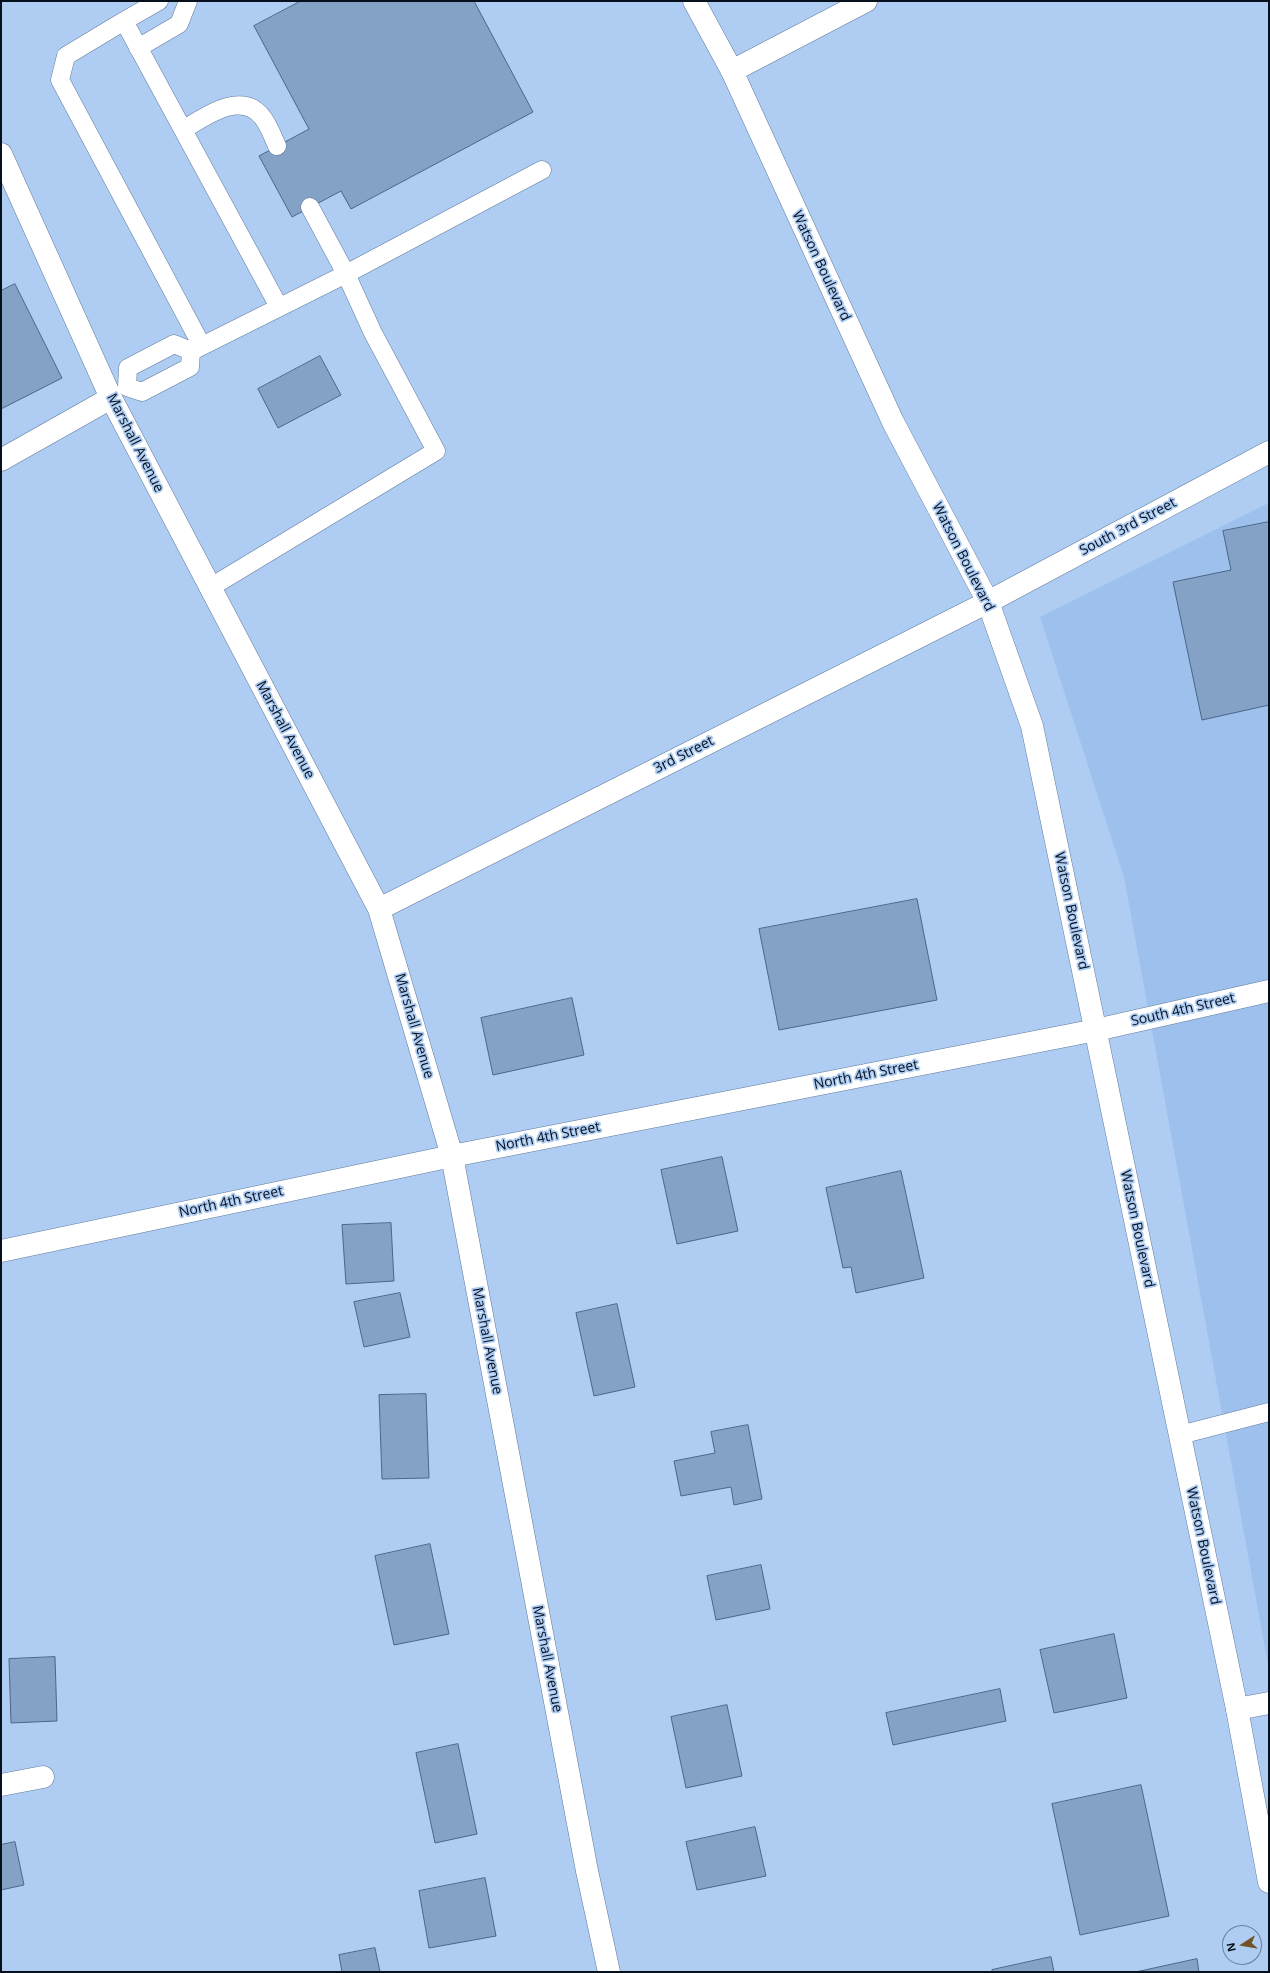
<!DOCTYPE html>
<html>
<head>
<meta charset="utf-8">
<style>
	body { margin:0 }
	#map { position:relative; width:1270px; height:1973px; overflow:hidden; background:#afcdf3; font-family:"Open Sans",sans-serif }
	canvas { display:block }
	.frame { position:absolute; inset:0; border:2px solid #06101d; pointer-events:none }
	.north { position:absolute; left:1222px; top:1925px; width:40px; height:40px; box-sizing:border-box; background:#afcdf3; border:1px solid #6b819d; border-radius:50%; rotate:258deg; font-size:11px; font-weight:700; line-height:16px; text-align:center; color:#06101d }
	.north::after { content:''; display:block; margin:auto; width:14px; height:18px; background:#725428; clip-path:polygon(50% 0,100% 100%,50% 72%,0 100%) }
</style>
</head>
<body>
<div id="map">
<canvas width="1270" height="1973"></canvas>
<div class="frame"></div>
<div class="north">N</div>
</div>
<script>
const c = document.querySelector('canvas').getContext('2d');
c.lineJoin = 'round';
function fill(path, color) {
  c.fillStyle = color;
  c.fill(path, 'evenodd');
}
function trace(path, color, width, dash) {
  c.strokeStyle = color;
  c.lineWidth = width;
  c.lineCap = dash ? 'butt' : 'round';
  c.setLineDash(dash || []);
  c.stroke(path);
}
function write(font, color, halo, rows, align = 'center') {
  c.font = font + ' "Open Sans",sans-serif';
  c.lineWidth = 3.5;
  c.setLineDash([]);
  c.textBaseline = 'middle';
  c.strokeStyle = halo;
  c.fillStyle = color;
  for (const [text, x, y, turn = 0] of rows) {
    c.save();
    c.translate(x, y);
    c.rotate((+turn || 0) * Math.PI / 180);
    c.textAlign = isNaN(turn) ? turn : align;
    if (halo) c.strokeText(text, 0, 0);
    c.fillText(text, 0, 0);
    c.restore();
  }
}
const built = new Path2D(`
	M1269 503V1670L1124 877 1040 617Z`);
const building = new Path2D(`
	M301 1H474L533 112 351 209 341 191 292 217 259 156 309 129 254 26Z
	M15 284 62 378 1 409V291Z
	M320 356 341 395 278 428 258 389Z
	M1269 522V705L1202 720 1173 582 1231 570 1223 531Z
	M917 899 937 1000 779 1030 759 929Z
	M572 998 584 1055 493 1075 481 1018Z
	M722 1157 738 1231 677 1244 661 1170Z
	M901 1171 924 1278 856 1293 851 1267 843 1268 826 1188Z
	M391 1223 394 1281 346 1284 342 1225Z
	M400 1293 410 1337 364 1347 354 1302Z
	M617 1304 635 1387 594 1396 576 1313Z
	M426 1394 429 1478 382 1479 379 1395Z
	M748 1425 762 1499 734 1505 731 1487 681 1496 674 1461 715 1453 711 1432Z
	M430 1544 449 1634 394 1645 375 1556Z
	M761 1565 770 1609 716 1620 707 1576Z
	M1114 1634 1127 1698 1054 1713 1040 1650Z
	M55 1657 57 1721 11 1723 9 1659Z
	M1000 1689 1006 1721 893 1745 886 1713Z
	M727 1705 742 1776 686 1788 671 1717Z
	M458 1744 477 1834 435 1843 416 1753Z
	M1141 1785 1169 1916 1080 1935 1052 1804Z
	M755 1827 766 1876 697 1890 686 1842Z
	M15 1842 24 1885 1 1890V1845Z
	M485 1878 496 1936 429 1948 419 1891Z
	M375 1948 380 1972H342L339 1955Z
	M1051 1957 1054 1972H992V1970Z
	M1197 1959 1199 1972H1136Z`);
const lane = new Path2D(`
	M124 21 159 1
	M138 48 179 24 188 1
	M183 130C204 117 242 89 263 118 269 126 273 137 277 146
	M174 344 191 351 190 367 142 392 127 387 128 368Z
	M202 346 60 80 66 56 124 21 279 307
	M192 351 346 274 542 170
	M211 587 436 451 373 333 346 274 310 207
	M1180 1435 1269 1412`);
const street = new Path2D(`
	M732 71 866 1
	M1 154 111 398 379 909 452 1156 587 1871 609 1972
	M1 460 111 398
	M379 909 988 602 1269 452
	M1 1251 452 1156 1096 1030 1269 991
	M1237 1709 1269 1703
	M1 1785 43 1777`);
const secondary = new Path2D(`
	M694 1 732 71 893 422 988 602 1032 726 1237 1709 1269 1882`);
const streetNames = [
	["Watson Boulevard",821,266,65],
	["Marshall Avenue",135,443,63],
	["South 3rd Street",1128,527,-28],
	["Watson Boulevard",963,557,63],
	["Marshall Avenue",285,730,62],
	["3rd Street",684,755,-27],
	["Watson Boulevard",1071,911,78],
	["South 4th Street",1183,1010,-13],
	["Marshall Avenue",414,1026,74],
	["North 4th Street",866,1075,-11],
	["North 4th Street",548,1137,-11],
	["North 4th Street",231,1202,-12],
	["Watson Boulevard",1137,1229,78],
	["Marshall Avenue",487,1341,79],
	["Watson Boulevard",1203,1546,78],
	["Marshall Avenue",547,1659,79]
];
fill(built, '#9ec0ec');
fill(building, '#84a1c6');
trace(building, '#4b6688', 1);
trace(lane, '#5f7a9d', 19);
trace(street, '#5f7a9d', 23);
trace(secondary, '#5f7a9d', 23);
trace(lane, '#fff', 18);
trace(street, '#fff', 22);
trace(secondary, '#fff', 22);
write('14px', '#06101d', '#afcdf3', streetNames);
</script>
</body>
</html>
